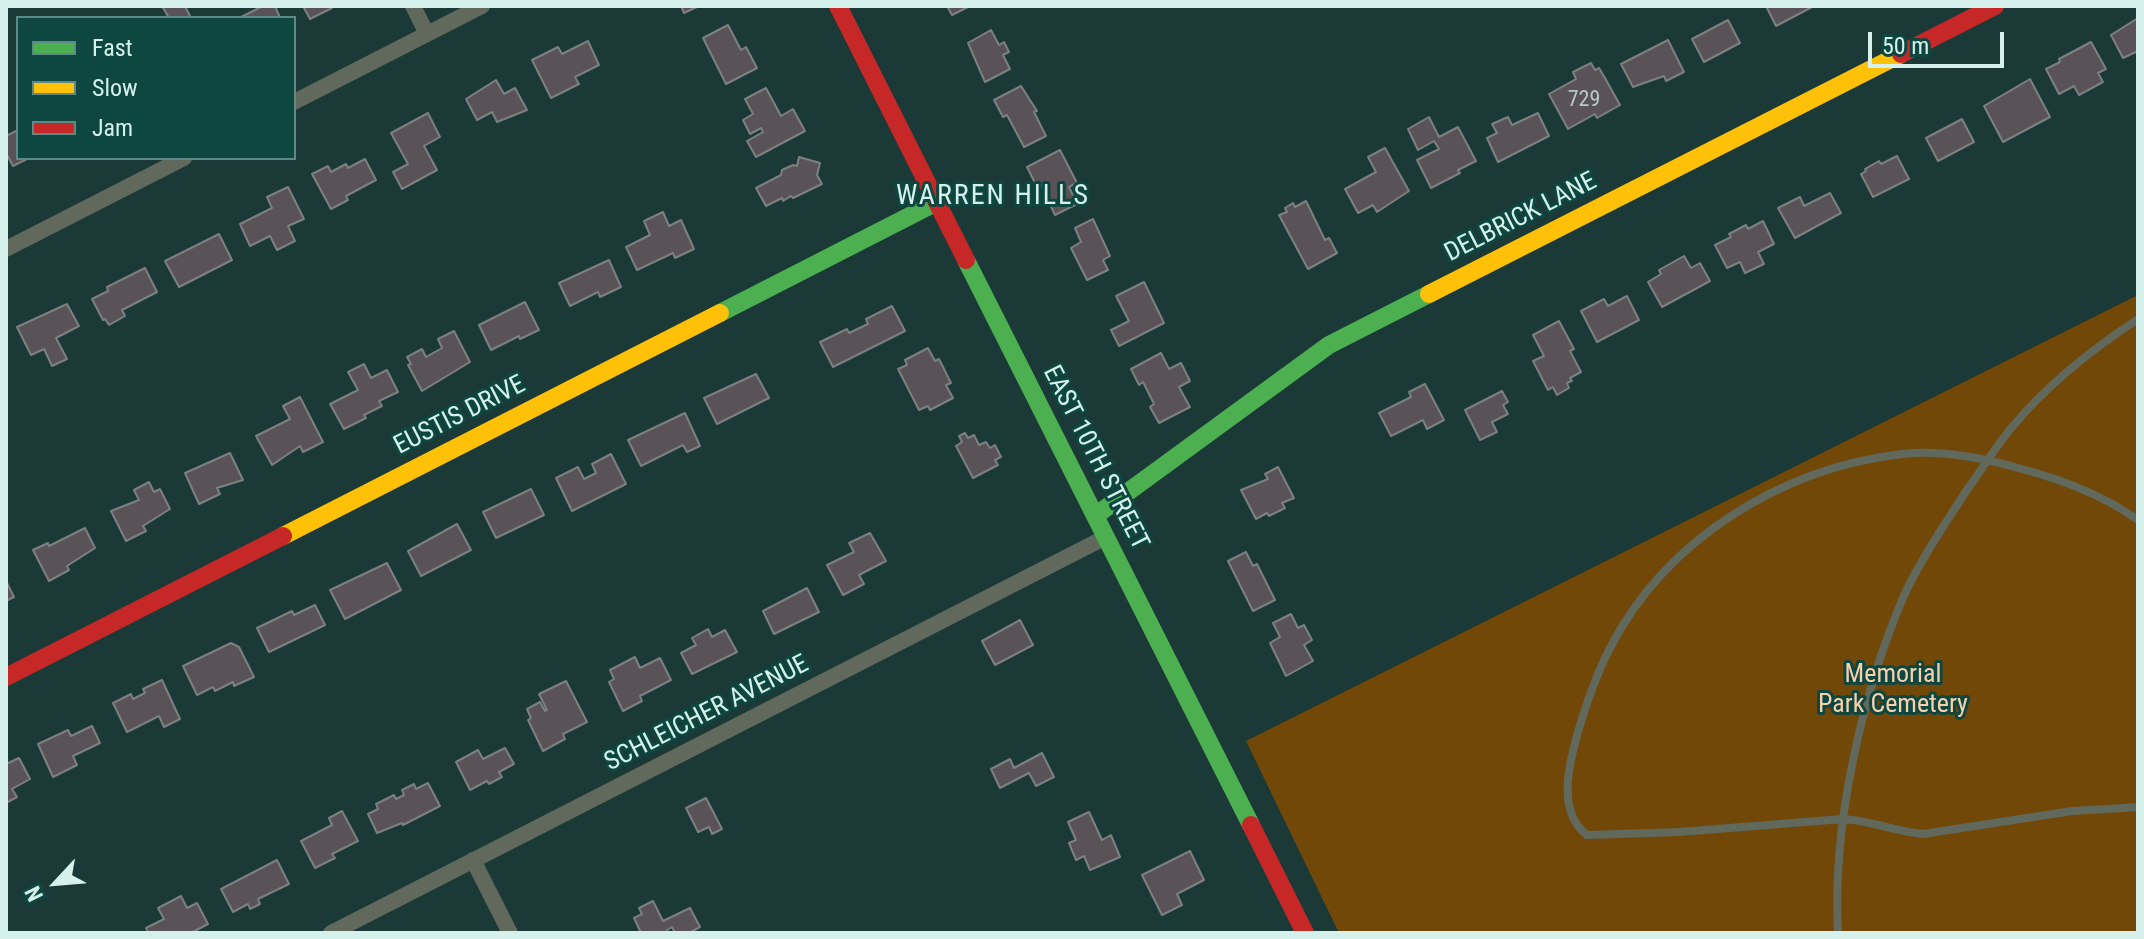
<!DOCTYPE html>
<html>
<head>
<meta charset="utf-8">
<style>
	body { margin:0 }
	#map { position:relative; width:2144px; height:939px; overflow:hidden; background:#1b3936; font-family:"Roboto Condensed",sans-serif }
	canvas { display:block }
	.frame { position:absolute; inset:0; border:8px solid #d6f1ec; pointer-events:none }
	.legend { position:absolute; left:16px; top:16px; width:280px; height:144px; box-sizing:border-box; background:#0e4640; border:2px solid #5e8a85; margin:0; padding:10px 14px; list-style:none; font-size:24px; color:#d6f1ec }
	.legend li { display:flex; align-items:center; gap:16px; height:40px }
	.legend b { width:40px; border:2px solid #5e8a85 }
	.north { position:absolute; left:16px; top:843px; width:80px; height:80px; -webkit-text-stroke:6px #0e4640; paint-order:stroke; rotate:244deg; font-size:22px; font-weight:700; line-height:32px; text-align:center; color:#d6f1ec }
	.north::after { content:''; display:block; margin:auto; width:28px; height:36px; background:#d6f1ec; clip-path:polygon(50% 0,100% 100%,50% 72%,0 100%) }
	.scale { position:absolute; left:1868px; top:32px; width:136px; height:36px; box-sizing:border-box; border:4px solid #d6f1ec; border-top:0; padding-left:10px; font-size:24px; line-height:28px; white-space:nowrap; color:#d6f1ec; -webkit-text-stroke:6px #0e4640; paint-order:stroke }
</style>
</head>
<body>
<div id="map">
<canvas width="2144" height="939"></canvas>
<div class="frame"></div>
<ul class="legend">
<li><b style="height:10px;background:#4caf50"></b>Fast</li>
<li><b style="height:10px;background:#ffc107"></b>Slow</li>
<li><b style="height:10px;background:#c62828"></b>Jam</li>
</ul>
<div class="north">N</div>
<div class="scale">50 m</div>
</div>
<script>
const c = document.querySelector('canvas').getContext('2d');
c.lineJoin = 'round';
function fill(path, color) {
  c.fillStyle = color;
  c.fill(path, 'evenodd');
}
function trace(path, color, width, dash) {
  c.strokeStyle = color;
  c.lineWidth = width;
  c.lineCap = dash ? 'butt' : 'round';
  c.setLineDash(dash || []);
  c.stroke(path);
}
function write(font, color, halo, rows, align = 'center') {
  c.font = font + ' "Roboto Condensed",sans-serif';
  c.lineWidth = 6;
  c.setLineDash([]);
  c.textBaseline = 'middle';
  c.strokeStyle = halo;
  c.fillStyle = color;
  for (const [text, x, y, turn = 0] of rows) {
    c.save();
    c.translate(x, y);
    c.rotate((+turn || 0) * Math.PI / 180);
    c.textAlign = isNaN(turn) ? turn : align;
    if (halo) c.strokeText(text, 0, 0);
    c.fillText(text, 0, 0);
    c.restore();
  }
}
const green = new Path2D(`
	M2138 295V933H1339L1246 741Z`);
const building = new Path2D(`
	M162 6H185L191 18H169Z
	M263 6H275L280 18H239Z
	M303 6H331L332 8 310 19Z
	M681 6H699L684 13Z
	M947 6H970L952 15Z
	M1766 6H1814L1776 26Z
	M2138 18V51L2123 58 2111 35Z
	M1728 20 1740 43 1704 62 1692 39Z
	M728 25 741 50 746 47 757 68 726 84 703 38Z
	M991 30 999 45 1004 42 1009 52 1003 55 1010 69 985 82 968 43Z
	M1668 40 1684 72 1666 81 1664 76 1633 87 1621 64Z
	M588 41 599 65 575 77 579 84 551 98 532 60 558 47 562 54Z
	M2091 42 2106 69 2098 73 2103 82 2079 95 2074 86 2059 94 2046 69 2060 62 2059 59Z
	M1591 63 1595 70 1599 68 1605 78 1620 105 1597 118 1595 114 1568 129 1549 94 1576 79 1573 72Z
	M2030 79 2050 117 2003 142 1984 106Z
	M496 80 504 94 515 88 527 110 497 122 492 112 477 120 466 99Z
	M1021 86 1037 111 1034 112 1046 136 1024 147 1007 115 1003 117 994 100Z
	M766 88 781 116 793 109 805 131 756 157 747 141 763 132 761 128 750 134 743 120 753 114 745 99Z
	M428 113 440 137 424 146 437 170 402 189 393 172 408 164 391 133Z
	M1538 113 1549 136 1498 162 1487 138 1497 133 1492 124 1508 117 1512 125Z
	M1429 117 1439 137 1458 127 1476 161 1458 170 1460 173 1431 188 1417 160 1439 149 1434 141 1418 150 1408 129Z
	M1962 119 1974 142 1938 161 1926 138Z
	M18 130V158H29L13 166 6 153V136Z
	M1385 148 1409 191 1377 212 1373 205 1358 213 1345 189 1376 172 1368 157Z
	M1060 150 1077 183 1069 187 1077 204 1055 215 1040 183 1036 185 1027 167Z
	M1897 156 1909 179 1873 197 1861 174 1866 171 1865 169 1879 161 1881 164Z
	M799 157 820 163 817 175 822 184 793 198 791 196 783 201 782 198 766 206 756 188 781 175 782 170 793 165 797 166Z
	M365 159 376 180 346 196 348 200 331 209 312 174 328 166 331 172 346 164 348 168Z
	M288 187 304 219 288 226 295 241 277 250 270 236 250 246 240 224 272 208 267 197Z
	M1830 193 1841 213 1795 238 1778 208 1800 197 1804 206Z
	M1306 201 1325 240 1329 238 1337 253 1308 269 1279 215 1287 212 1285 208 1293 203 1295 207Z
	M663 212 669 226 681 220 694 249 675 258 673 253 637 270 626 247 650 235 644 221Z
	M1093 219 1110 256 1103 260 1108 270 1087 280 1071 248 1081 242 1075 228Z
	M1763 221 1774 244 1758 252 1764 264 1745 273 1740 262 1727 268 1715 245 1731 237 1729 234 1746 225 1748 229Z
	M219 234 232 260 179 287 165 261Z
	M1684 256 1691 268 1700 263 1710 281 1662 307 1648 282 1661 274 1659 270Z
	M609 260 621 287 600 297 598 292 570 306 559 283Z
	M145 268 157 292 122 310 125 316 109 325 105 319 103 320 92 299 108 291 107 287Z
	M1144 282 1164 323 1119 346 1111 330 1129 321 1116 296Z
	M1627 296 1639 320 1597 342 1581 311 1604 299 1608 306Z
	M525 302 539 330 520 339 519 336 491 350 479 325Z
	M67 304 79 326 56 338 67 359 52 366 44 349 31 355 17 327Z
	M892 306 905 331 833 367 820 342 847 329 849 333 868 324 866 319Z
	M1559 321 1574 349 1570 351 1581 372 1570 378 1572 381 1567 383 1569 388 1557 395 1553 387 1548 390 1533 361 1544 356 1533 335Z
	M454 331 470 362 422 391 408 365 411 364 407 357 422 349 426 357 442 348 438 339Z
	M928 348 935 361 939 359 951 383 946 385 953 398 930 410 928 406 919 410 898 369 907 365 905 360Z
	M1161 353 1169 369 1181 363 1190 381 1179 387 1190 407 1159 423 1150 407 1154 404 1143 382 1139 385 1131 369Z
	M364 364 371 378 387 370 398 392 379 401 382 406 364 415 366 418 344 429 330 404 358 390 348 372Z
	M756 374 769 398 717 424 704 398Z
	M1425 384 1444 420 1427 429 1423 420 1391 436 1379 413 1411 397 1409 392Z
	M1502 391 1508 402 1503 405 1508 414 1492 422 1497 432 1480 440 1465 410Z
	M300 397 323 442 303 452 300 446 272 465 256 436 290 419 283 406Z
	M685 413 700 446 687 452 683 445 641 466 628 440Z
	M965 433 968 438 974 435 979 445 986 442 990 448 995 445 1001 457 995 460 998 465 973 478 956 446 962 442 959 436Z
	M230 453 243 480 217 488 220 494 199 504 185 473Z
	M611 454 626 484 572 511 556 478 578 467 584 479 596 473 592 464Z
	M1278 467 1294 498 1282 503 1285 508 1269 516 1267 513 1256 519 1241 490 1268 479 1265 474Z
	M149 482 154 492 160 489 170 509 143 526 146 531 126 541 111 511 139 500 134 490Z
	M531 489 544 515 496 538 483 512Z
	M457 524 471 550 421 576 408 551Z
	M85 528 95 548 67 566 69 570 49 581 33 550 48 543 49 546Z
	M870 533 886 561 859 575 864 584 843 595 827 565 854 552 849 543Z
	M1246 552 1253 566 1257 564 1275 600 1253 611 1228 561Z
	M387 563 401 590 345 619 330 590Z
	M6 581 14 597 6 601Z
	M807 588 819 612 774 634 763 611Z
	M315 605 325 625 269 652 257 628 292 611 294 615Z
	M1291 614 1298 628 1304 625 1312 640 1304 645 1313 661 1286 676 1270 643 1280 637 1273 623Z
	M1020 620 1033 645 995 665 982 641Z
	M708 629 712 637 725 630 737 652 692 674 681 653 696 645 692 638Z
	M231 643 239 647 254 677 234 686 233 682 215 691 213 687 197 695 183 666Z
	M635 657 640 668 660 658 671 680 640 696 642 701 623 711 609 682 614 679 610 670Z
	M162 680 180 719 164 727 159 716 127 732 113 703 131 694 133 699 145 693 143 689Z
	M566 681 587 722 563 734 565 739 543 751 528 720 531 718 527 709 540 702 545 711 547 710 539 694Z
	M92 726 100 743 73 756 77 765 53 777 38 744 68 730 71 736Z
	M505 748 514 764 499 772 502 777 489 784 487 781 470 790 456 762 478 750 483 759Z
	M1042 753 1054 777 1036 786 1029 773 1000 788 991 769 1010 759 1014 768Z
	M19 758 30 779 12 789 17 797 6 803V764Z
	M428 783 440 806 403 825 402 823 377 833 368 814 378 809 376 804 394 795 396 799 404 795 402 790 414 784 416 789Z
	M706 798 722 829 712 834 709 827 698 832 686 808Z
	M342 811 358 841 332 854 335 858 315 868 301 841 332 825 329 818Z
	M1089 812 1102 840 1111 835 1120 857 1090 870 1084 856 1076 860 1069 843 1076 840 1068 822Z
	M1190 851 1204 880 1177 894 1182 905 1162 915 1142 875Z
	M277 860 289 884 258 899 260 904 250 909 248 904 233 912 221 889Z
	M181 896 187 908 197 903 208 924 191 933H148L146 928 164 919 158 908Z
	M653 901 663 921 690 908 700 927 689 933H675L672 927 667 930 668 933H641L634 918 642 914 639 908Z`);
const lane = new Path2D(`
	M2138 520C2103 495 2063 480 2022 469 1984 458 1942 449 1902 454 1782 468 1666 539 1610 648 1595 677 1585 707 1576 739 1568 769 1558 813 1587 835L1679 832 1843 819C1870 820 1895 832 1923 834L2072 811 2138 807
	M1838 933C1832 827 1861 698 1902 600 1919 562 1944 525 1967 490 1982 469 1996 446 2013 426 2047 385 2094 348 2138 319`);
const street = new Path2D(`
	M413 6 427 34
	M294 102 482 6
	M6 249 184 158
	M473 860 510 933
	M331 933 1106 537`);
const fast = new Path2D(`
	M966 260 1251 825
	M720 313 937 202
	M1095 516 1329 345 1429 294`);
const slow = new Path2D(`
	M1429 294 1901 54
	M283 536 720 313`);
const jam = new Path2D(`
	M838 6 966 260
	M1901 54 1995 6
	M6 677 283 536
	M1251 825 1305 933`);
const numberNames = [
	["729",1584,100]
];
const streetNames = [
	["DELBRICK LANE",1521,218,-27],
	["EUSTIS DRIVE",460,416,-27],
	["EAST 10TH STREET",1095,458,63],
	["SCHLEICHER AVENUE",707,714,-27]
];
const parkNames = [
	["Memorial",1893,675],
	["Park Cemetery",1893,705]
];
const neighbourhoodNames = [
	["WARREN HILLS",993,197]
];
fill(green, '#724809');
fill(building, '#595358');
trace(building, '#7c8080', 2);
trace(lane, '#60695c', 8);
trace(street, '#60695c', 16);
trace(fast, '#4caf50', 18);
trace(slow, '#ffc107', 18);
trace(jam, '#c62828', 18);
write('22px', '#b7cac7', null, numberNames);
write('26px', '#d6f1ec', '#0e4640', streetNames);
write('26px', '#f8d1ac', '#0e4640', parkNames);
c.letterSpacing = '2px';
write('28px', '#d6f1ec', '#0e4640', neighbourhoodNames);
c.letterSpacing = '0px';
</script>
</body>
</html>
